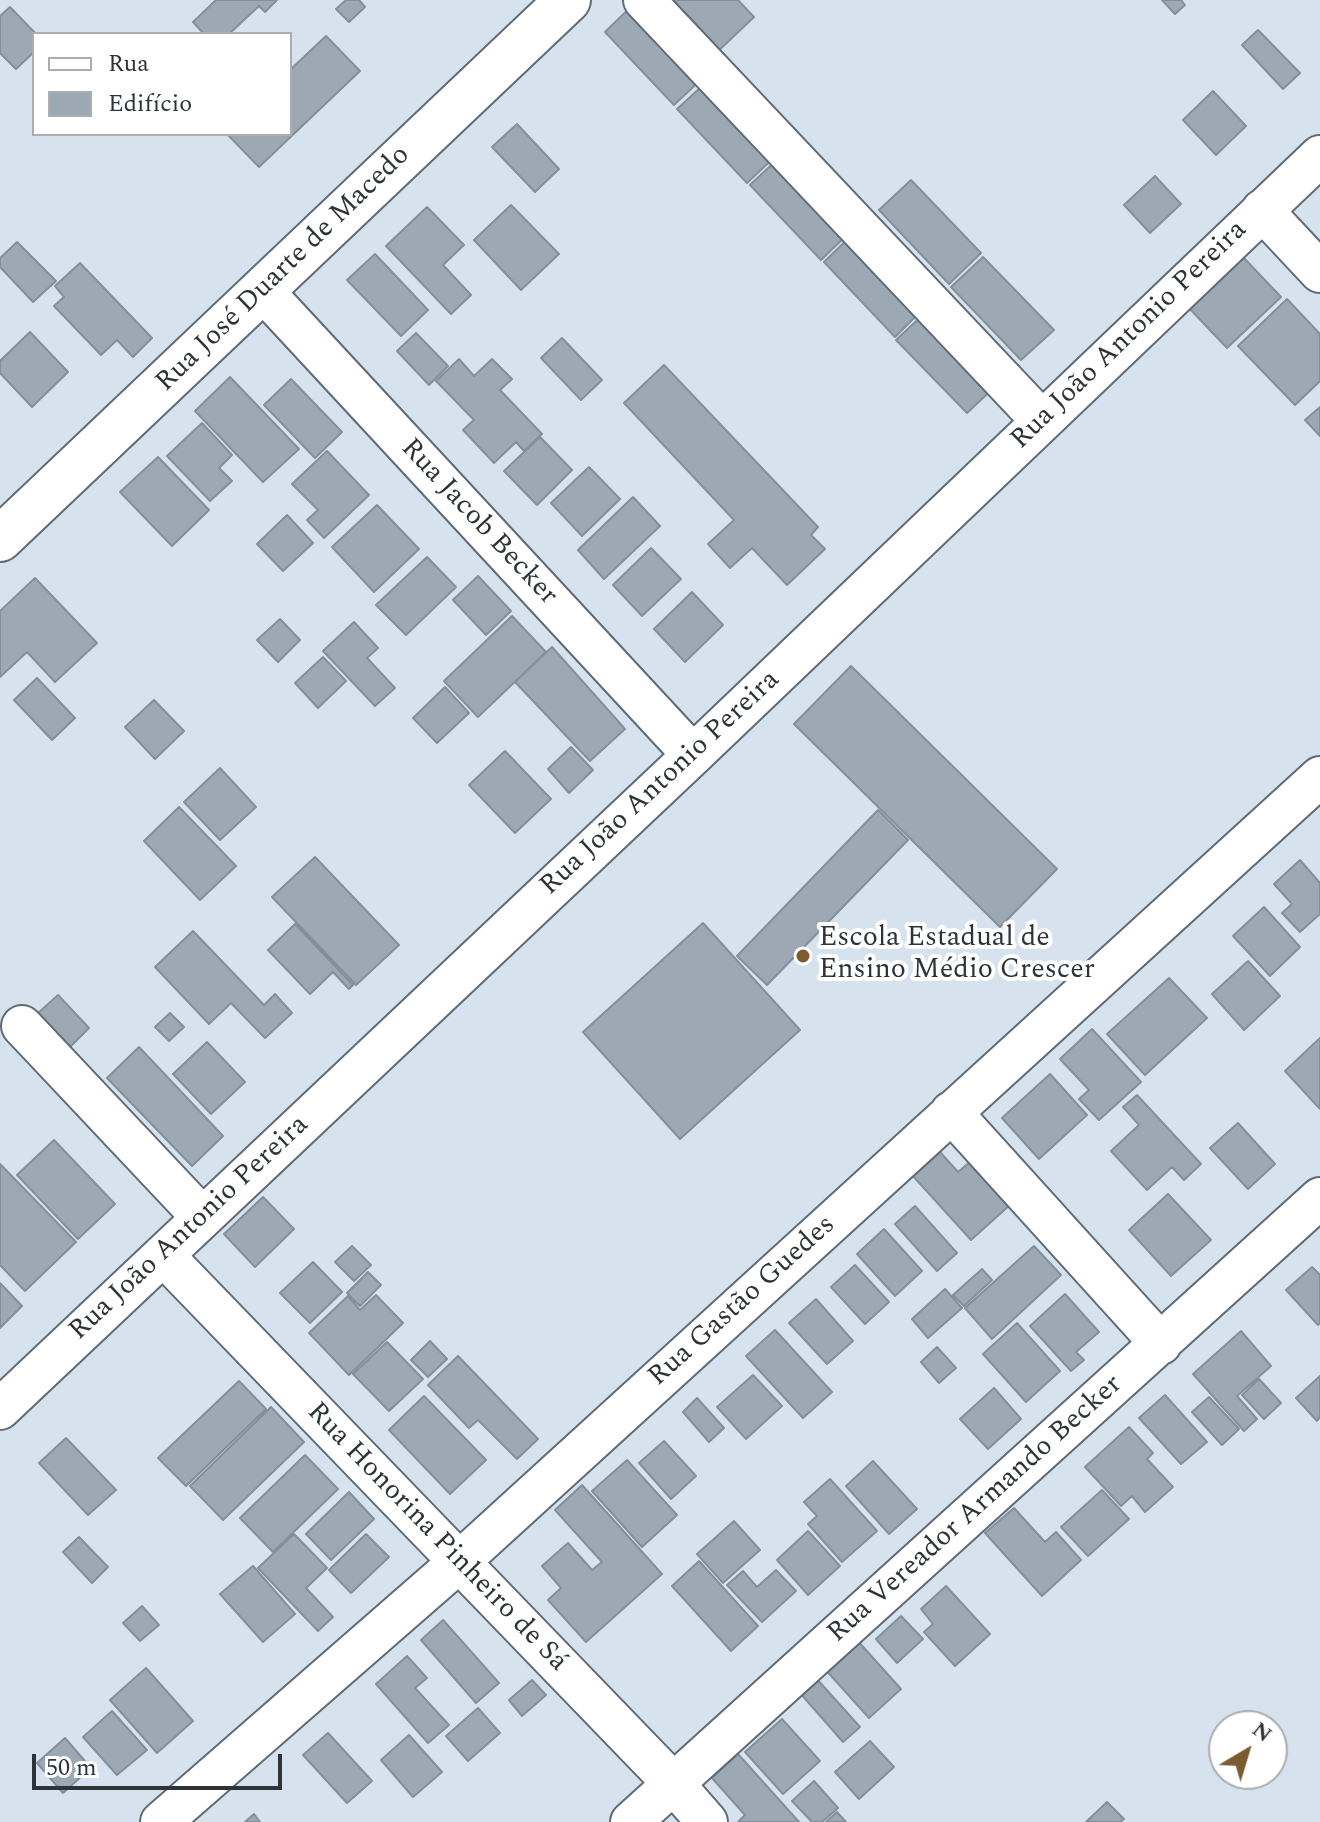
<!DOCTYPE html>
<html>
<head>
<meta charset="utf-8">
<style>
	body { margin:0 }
	#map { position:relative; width:1320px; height:1822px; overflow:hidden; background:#d6e3ef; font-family:Spectral,serif }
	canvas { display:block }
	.legend { position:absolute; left:32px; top:32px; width:260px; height:104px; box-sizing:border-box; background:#fff; border:2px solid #abadaf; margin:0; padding:10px 14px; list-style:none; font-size:24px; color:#2e3338 }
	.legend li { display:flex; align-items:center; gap:16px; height:40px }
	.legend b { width:40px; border:2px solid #abadaf }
	.north { position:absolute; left:1208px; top:1710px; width:80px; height:80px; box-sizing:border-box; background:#fff; border:2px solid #abadaf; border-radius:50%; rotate:38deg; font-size:22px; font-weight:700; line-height:32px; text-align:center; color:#2e3338 }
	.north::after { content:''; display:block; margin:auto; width:28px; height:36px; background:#7c5b31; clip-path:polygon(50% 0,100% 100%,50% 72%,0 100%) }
	.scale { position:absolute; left:32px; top:1754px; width:250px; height:36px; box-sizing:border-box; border:4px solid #2e3338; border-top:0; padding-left:10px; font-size:24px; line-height:28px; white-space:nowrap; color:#2e3338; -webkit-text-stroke:6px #fff; paint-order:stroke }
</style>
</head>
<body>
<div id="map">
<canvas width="1320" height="1822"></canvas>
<ul class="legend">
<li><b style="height:10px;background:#fff"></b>Rua</li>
<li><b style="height:22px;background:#9ca8b4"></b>Edifício</li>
</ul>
<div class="north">N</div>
<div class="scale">50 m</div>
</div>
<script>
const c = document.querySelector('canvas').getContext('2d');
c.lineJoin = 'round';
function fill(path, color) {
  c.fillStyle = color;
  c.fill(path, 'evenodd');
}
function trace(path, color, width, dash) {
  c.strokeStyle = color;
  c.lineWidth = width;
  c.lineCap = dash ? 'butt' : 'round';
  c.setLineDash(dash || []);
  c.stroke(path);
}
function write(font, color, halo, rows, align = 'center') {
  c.font = font + ' Spectral,serif';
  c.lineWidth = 8;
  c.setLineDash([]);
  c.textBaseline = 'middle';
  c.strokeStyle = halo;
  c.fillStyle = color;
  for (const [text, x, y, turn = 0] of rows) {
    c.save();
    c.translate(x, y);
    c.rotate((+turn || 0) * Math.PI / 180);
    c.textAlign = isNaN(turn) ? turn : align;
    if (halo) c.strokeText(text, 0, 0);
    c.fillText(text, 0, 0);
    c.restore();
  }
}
const building = new Path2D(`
	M216 0H277L265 12 259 6 229 34H204L193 22Z
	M346 0H359L365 7 349 22 336 9Z
	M638 0 708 73 674 105 605 32Z
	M677 0H738L754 17 713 56 668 9Z
	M1162 0H1181L1185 5 1175 14Z
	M10 7 36 34 34 52 16 69 0 53V16Z
	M1258 30 1300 73 1283 89 1242 45Z
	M326 36 360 71 259 167 227 134H290V70Z
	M712 77 782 150 747 183 677 109Z
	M1213 91 1246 126 1216 155 1183 120Z
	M517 124 559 169 535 192 492 147Z
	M782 155 853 229 821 260 750 185Z
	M1155 176 1181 204 1150 233 1124 205Z
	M911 180 981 253 949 284 879 210Z
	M511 205 559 254 521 290 474 240Z
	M427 207 464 245 443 265 471 295 451 314 386 246Z
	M855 232 926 306 895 337 824 262Z
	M17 242 56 281 33 302 0 267V258Z
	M375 254 428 310 401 336 347 280Z
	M1242 256 1281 297 1227 348 1188 307Z
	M983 257 1054 330 1021 360 951 287Z
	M80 263 152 338 133 357 117 340 101 355 54 306 64 297 55 286Z
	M1287 299 1320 334V381L1295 405 1238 346Z
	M928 310 999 383 967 413 896 340Z
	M30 332 68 372 32 407 0 373V361Z
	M416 333 448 366 429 385 397 351Z
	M562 338 602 380 581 400 541 358Z
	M459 359 474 376 492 359 512 379 500 390 542 434 524 451 516 442 494 463 463 430 474 420 436 381Z
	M664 365 818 527 811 535 825 549 787 585 752 548 730 568 708 544 734 520 624 403Z
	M230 377 299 449 263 482 195 411Z
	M291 379 342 432 315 458 264 405Z
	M1320 407V436L1305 420Z
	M202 423 232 455 219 468 232 481 210 501 167 456Z
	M540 437 572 470 537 505 504 471Z
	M327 451 369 495 324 538 307 520 318 510 292 484Z
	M158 457 209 510 172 546 120 492Z
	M589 467 620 499 582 536 551 503Z
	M633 497 660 526 604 579 578 550Z
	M377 505 419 549 374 592 332 547Z
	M287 515 313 543 283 571 257 544Z
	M651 548 681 579 642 616 613 585Z
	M427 557 456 587 406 635 376 605Z
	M478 576 511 611 486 635 453 600Z
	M35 578 97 643 55 682 27 652 0 677V611Z
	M692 592 723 625 685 662 654 629Z
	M512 616 546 652 478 717 444 681Z
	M280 619 300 640 278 662 257 640Z
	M354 622 378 648 367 658 395 688 375 706 323 651Z
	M552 647 625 729 590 761 515 682Z
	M323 657 346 681 318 708 295 683Z
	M851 666 1057 869 1000 927 794 724Z
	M37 678 75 718 52 740 14 700Z
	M445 687 469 713 437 743 413 718Z
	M154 700 184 731 155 759 125 727Z
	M571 747 593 770 569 793 548 769Z
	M505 751 551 799 515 833 469 785Z
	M220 768 256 807 220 840 184 802Z
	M179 807 236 866 200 900 144 841Z
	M878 810 908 840 767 985 737 956Z
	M315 857 399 945 356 985 272 897Z
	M1300 860 1320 883V914L1300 932 1282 913 1292 904 1274 884Z
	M1264 907 1300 947 1270 976 1233 936Z
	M703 923 800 1030 680 1139 583 1032Z
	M295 924 353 985 349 989 333 972 310 994 268 950Z
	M193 931 264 1005 275 994 292 1013 265 1038 231 1003 209 1024 155 967Z
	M1248 961 1280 996 1244 1030 1212 994Z
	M1169 978 1207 1018 1145 1075 1107 1034Z
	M58 995 89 1028 69 1048 37 1014Z
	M170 1013 184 1027 169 1041 155 1027Z
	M1092 1029 1141 1082 1099 1120 1079 1099 1089 1090 1060 1059Z
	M1320 1038V1109L1285 1071Z
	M207 1042 245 1082 211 1114 173 1074Z
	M139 1047 223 1136 192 1166 107 1078Z
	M1050 1074 1087 1115 1039 1159 1002 1118Z
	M1137 1095 1201 1164 1184 1180 1172 1167 1147 1190 1111 1151 1139 1125 1123 1107Z
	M1238 1123 1275 1164 1248 1189 1210 1148Z
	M54 1140 115 1204 78 1239 17 1175Z
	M940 1152 958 1172 972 1160 1011 1204 971 1240 913 1176Z
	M0 1164 76 1242 25 1291 0 1265Z
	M1168 1194 1211 1240 1171 1276 1129 1230Z
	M263 1197 294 1229 255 1267 224 1234Z
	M915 1206 957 1253 937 1271 895 1224Z
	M884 1229 922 1271 895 1296 857 1254Z
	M352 1246 371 1265 354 1281 335 1262Z
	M1034 1246 1061 1275 992 1339 965 1308Z
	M313 1262 342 1292 310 1323 280 1293Z
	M855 1265 889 1302 865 1324 831 1287Z
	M1312 1267 1320 1275V1323L1318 1325 1286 1290Z
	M982 1269 992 1280 964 1306 953 1295Z
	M368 1272 381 1285 360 1306 347 1293Z
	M0 1283 22 1306 0 1328Z
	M945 1289 962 1308 928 1338 912 1319Z
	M1065 1294 1099 1332 1076 1352 1084 1360 1071 1371 1030 1326Z
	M376 1295 403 1323 349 1375 309 1333 348 1296 360 1310Z
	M816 1299 853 1341 827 1364 789 1323Z
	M1017 1323 1060 1371 1026 1402 983 1354Z
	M775 1330 832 1392 803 1418 746 1356Z
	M1241 1331 1271 1366 1237 1396 1257 1419 1244 1431 1193 1374Z
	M430 1341 447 1359 428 1377 411 1360Z
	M387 1342 423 1379 389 1411 353 1374Z
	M937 1347 956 1368 939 1383 921 1362Z
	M458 1356 538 1439 517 1459 478 1420 469 1428 428 1385Z
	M753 1375 782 1406 746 1439 717 1407Z
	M1320 1376V1417L1317 1421 1296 1398Z
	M1259 1379 1281 1403 1264 1419 1242 1395Z
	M239 1381 266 1409 186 1486 158 1458Z
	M994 1388 1021 1419 988 1449 960 1419Z
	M1165 1395 1207 1442 1181 1464 1139 1418Z
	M424 1396 486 1460 450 1494 389 1430Z
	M1209 1397 1239 1429 1222 1445 1192 1412Z
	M697 1398 724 1428 709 1442 683 1412Z
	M271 1407 304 1442 223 1520 190 1486Z
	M1129 1427 1153 1453 1147 1459 1173 1487 1145 1512 1132 1496 1121 1506 1085 1467Z
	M66 1438 116 1490 88 1515 39 1463Z
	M664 1441 696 1476 671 1499 639 1463Z
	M305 1455 338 1489 273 1552 240 1518Z
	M627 1460 677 1515 642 1547 592 1491Z
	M873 1461 917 1509 889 1534 846 1486Z
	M830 1479 877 1531 842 1562 808 1524 817 1516 804 1502Z
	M582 1485 662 1574 586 1642 548 1600 561 1588 542 1566 568 1543 592 1570 602 1562 555 1510Z
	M1102 1490 1129 1519 1088 1556 1061 1527Z
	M349 1492 374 1519 331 1560 306 1534Z
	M1014 1508 1045 1542 1056 1532 1081 1560 1042 1596 985 1533Z
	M734 1521 760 1550 723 1583 697 1554Z
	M808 1531 840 1566 808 1595 777 1560Z
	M294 1534 327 1568 306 1588 333 1617 318 1631 258 1568Z
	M366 1534 389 1557 351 1593 329 1570Z
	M79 1537 108 1567 92 1583 63 1552Z
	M699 1561 758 1626 731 1651 672 1586Z
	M253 1566 295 1614 263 1642 220 1594Z
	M776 1570 796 1591 762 1622 727 1585 743 1571 757 1587Z
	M946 1586 990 1634 955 1666 924 1632 933 1624 921 1609Z
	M142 1606 159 1625 140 1641 123 1623Z
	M901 1616 923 1639 897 1663 876 1639Z
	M443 1620 499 1683 476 1703 421 1640Z
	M856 1639 901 1689 869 1718 824 1668Z
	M407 1656 427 1678 415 1688 449 1725 428 1743 376 1684Z
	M146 1668 193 1721 157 1753 110 1700Z
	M816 1678 860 1727 843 1742 800 1693Z
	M532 1680 546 1695 522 1716 509 1700Z
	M478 1708 500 1733 468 1761 446 1736Z
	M112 1711 147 1750 117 1775 83 1737Z
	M782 1719 820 1761 783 1794 745 1752Z
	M328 1733 372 1781 347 1803 303 1755Z
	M409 1735 442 1772 413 1797 381 1760Z
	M65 1738 91 1768 63 1793 37 1763Z
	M870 1741 894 1767 859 1799 835 1772Z
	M738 1754 799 1822H738L745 1815 712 1778Z
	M814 1781 838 1808 822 1822H812L792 1801Z
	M1107 1802 1124 1819 1120 1822H1086Z
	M837 1812 846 1822H826Z
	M254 1814 260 1822H245Z`);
const minor = new Path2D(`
	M644 0 1042 421
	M1262 210 1320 272
	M263 291 693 755
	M22 1026 202 1217
	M951 1112 1161 1344
	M163 1255 673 1783 707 1822
	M0 1409 693 755 1320 156
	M161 1822 459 1562 1320 777
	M631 1822 1320 1198`);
const tertiary = new Path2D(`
	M0 539 568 0`);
const markers = [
	[803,956,8,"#7c5b31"]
];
const streetNames = [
	["Rua José Duarte de Macedo",284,270,-44],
	["Rua João Antonio Pereira",1130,336,-44],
	["Rua Jacob Becker",478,523,47],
	["Rua João Antonio Pereira",661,784,-43],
	["Rua João Antonio Pereira",190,1229,-43],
	["Rua Gastão Guedes",743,1302,-42],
	["Rua Vereador Armando Becker",976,1510,-42],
	["Rua Honorina Pinheiro de Sá",436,1538,46]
];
const poiNames = [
	["Escola Estadual de",819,940],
	["Ensino Médio Crescer",819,972]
];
fill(building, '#9ca8b4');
trace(building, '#838f9a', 2);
trace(minor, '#5f6b75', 44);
trace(tertiary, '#5f6b75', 48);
trace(minor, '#fff', 40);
trace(tertiary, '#fff', 44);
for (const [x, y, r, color] of markers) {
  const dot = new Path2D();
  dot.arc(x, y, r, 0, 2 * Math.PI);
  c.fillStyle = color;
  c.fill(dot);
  trace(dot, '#fff', 3);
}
write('28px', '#2e3338', '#fff', streetNames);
write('28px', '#2e3338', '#fff', poiNames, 'left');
</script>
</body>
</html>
